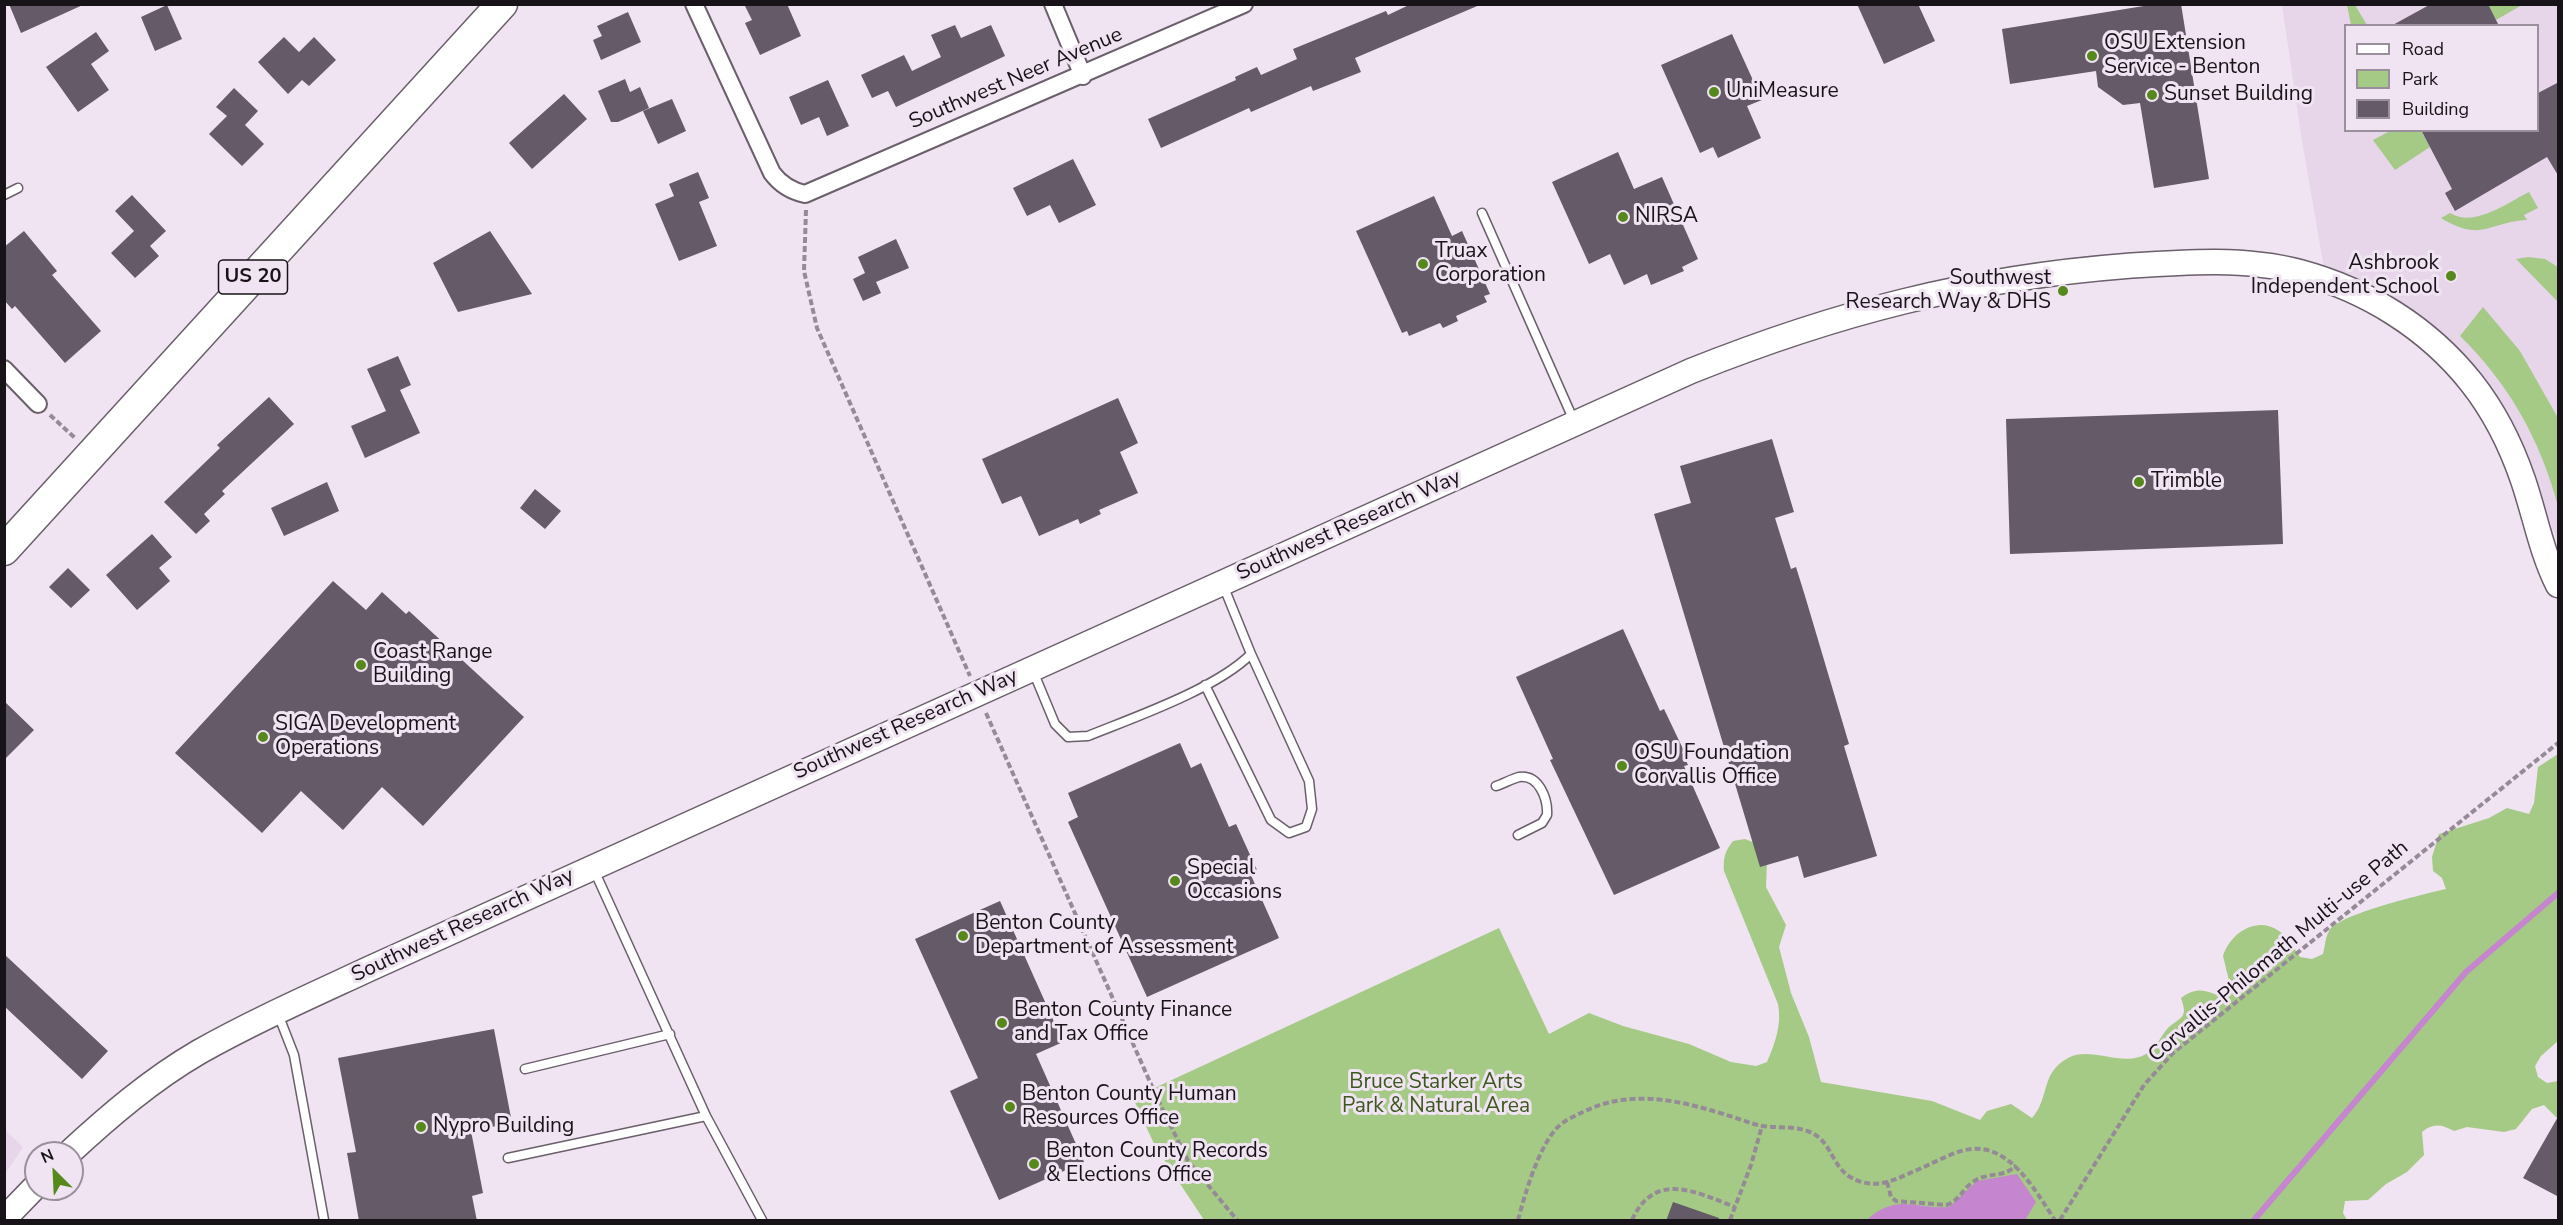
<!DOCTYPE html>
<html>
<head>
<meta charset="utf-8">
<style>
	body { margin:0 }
	#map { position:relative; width:2563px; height:1225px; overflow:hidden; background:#f0e3f2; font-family:"Nunito Sans",sans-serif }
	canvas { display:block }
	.frame { position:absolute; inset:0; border:6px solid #181318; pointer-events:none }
	.legend { position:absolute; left:2344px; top:24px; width:195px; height:108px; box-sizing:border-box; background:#f0e3f2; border:2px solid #9a909b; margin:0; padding:8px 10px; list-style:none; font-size:18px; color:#181318 }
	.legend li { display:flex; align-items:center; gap:12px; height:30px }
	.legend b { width:30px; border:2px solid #9a909b }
	.north { position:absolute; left:24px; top:1141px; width:60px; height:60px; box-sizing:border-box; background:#f0e3f2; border:2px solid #9a909b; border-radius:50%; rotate:336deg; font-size:16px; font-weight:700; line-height:24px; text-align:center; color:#181318 }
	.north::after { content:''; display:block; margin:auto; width:21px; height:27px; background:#57881c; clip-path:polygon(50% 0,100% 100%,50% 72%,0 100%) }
</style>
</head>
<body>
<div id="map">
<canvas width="2563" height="1225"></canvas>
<div class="frame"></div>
<ul class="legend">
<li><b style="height:8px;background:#fff"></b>Road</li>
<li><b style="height:16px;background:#a5ca86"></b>Park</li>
<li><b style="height:16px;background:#655a67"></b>Building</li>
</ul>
<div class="north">N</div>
</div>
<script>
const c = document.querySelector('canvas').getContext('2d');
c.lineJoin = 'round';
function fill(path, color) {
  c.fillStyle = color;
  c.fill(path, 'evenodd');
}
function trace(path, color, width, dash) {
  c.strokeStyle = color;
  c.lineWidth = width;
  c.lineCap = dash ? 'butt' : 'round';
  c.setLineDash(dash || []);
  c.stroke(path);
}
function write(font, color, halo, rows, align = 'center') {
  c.font = font + ' "Nunito Sans",sans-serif';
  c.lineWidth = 6;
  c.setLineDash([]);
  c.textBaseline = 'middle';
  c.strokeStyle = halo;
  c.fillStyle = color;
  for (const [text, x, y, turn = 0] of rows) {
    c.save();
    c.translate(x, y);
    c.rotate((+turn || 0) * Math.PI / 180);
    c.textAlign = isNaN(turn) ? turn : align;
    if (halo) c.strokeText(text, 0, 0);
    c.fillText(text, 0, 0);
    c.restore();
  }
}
const built = new Path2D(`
	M2282 5H2558V543L2517 431 2483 380 2408 309 2364 283 2324 268 2302 141ZM2346 26H2538V130H2346Z
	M4 1129 23 1147 5 1174H4Z`);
const green = new Path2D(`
	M2347 5H2355L2367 25H2351Z
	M2488 5H2522L2496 20Z
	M2392 130 2421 131 2430 147 2395 170 2373 140Z
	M2529 192 2538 208 2524 215 2527 220C2488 222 2482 243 2441 218L2450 213C2474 228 2507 203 2529 192Z
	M2528 257 2545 259 2558 267V302L2516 259Z
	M2483 307 2520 351 2558 418V506C2540 439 2509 384 2460 336Z
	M2558 754V1041L2541 1056 2535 1066 2538 1077 2547 1083 2558 1081V1119L2544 1105 2532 1109 2516 1129 2504 1132 2467 1127 2454 1131C2441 1124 2433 1123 2422 1132L2424 1155 2407 1172 2386 1184 2368 1200 2345 1201 2343 1213 2347 1220H1204L1155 1146 1133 1098 1499 928 1549 1034 1589 1013 1623 1026 1689 1044 1731 1062 1756 1066 1767 1062C1775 1043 1782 1025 1778 1004L1724 871C1723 858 1725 851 1733 841L1745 839 1755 843 1767 862 1766 887 1786 925 1779 947 1791 993 1809 1037 1821 1082 1932 1101 1980 1120 1987 1111 2011 1104 2032 1118C2050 1098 2040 1073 2068 1058 2093 1045 2124 1070 2149 1052 2157 1046 2162 1034 2169 1027 2182 1016 2188 1018 2181 998 2198 985 2208 991 2226 999L2231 989 2223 956C2230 934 2256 915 2279 931 2288 937 2294 948 2300 957L2312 959 2323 954C2325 947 2325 938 2329 931 2338 914 2425 894 2446 889L2442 878 2433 871 2432 857 2439 834 2489 818 2507 808 2529 814 2534 803 2538 767Z`);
const water = new Path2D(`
	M2017 1174 2036 1202 2025 1220H1867C1897 1192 1916 1210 1949 1207L1977 1181Z`);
const stream = new Path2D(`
	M2254 1220 2466 972 2558 893`);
const building = new Path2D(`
	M9 4H85L21 33Z
	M744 4H787L801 36 760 55 745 23 752 20Z
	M1411 4H1482L1355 58 1361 72 1313 91 1311 86 1251 112 1249 108 1161 148 1148 119 1236 80 1235 77 1257 67 1261 75 1297 59 1293 49 1386 11 1388 15Z
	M1857 4H1918L1935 41 1884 64Z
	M2156 4H2181L2209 179 2154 188 2140 103 2123 105 2098 87 2096 71 2010 84 2002 29Z
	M2431 4H2488L2499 26H2391Z
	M167 5 182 39 155 51 141 17Z
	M628 12 641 42 601 60 593 40 602 36 597 26Z
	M955 25 961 38 991 25 1005 56 896 107 888 91 872 98 861 75 904 55 912 71 941 57 931 35Z
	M96 32 109 51 91 64 109 90 78 112 46 67Z
	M1732 34 1762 100 1747 106 1761 138 1718 158 1713 147 1700 153 1661 65Z
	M284 37 299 52 314 37 336 60 309 86 302 80 288 94 258 62Z
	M625 79 630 92 640 87 649 108 618 122H611L598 91Z
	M828 80 849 126 827 136 819 117 801 125 789 97Z
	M2559 82V177L2547 157 2455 211 2445 193 2452 189 2421 130H2538V93Z
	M234 88 258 111 245 125 264 144 242 166 209 134 227 116 216 107Z
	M564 94 587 119 532 169 509 143Z
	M672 99 686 131 658 144 643 111Z
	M1618 152 1634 189 1662 177 1698 259 1682 267 1684 271 1651 285 1647 274 1624 285 1610 254 1589 264 1552 182Z
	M1073 159 1096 205 1059 223 1050 205 1027 216 1013 188Z
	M698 172 709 198 699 202 717 246 679 261 655 204 674 196 669 184Z
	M132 195 166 231 150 246 159 256 135 278 111 253 134 231 115 211Z
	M1434 196 1452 236 1462 231 1490 294 1484 296 1487 302 1456 316 1458 321 1443 328 1440 323 1409 336 1407 331 1402 333 1356 231Z
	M24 231 57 271 52 275 101 331 65 363 15 306 12 309 4 300V247Z
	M490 231 532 294 458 312 433 263Z
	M896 239 909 268 876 282 881 293 863 301 853 279 865 273 858 257Z
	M398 356 411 385 400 390 420 433 365 458 351 426 386 411 367 369Z
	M269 397 294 424 222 491 225 494 204 514 210 521 196 534 164 502 220 448 217 445Z
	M1118 398 1138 443 1120 452 1138 493 1099 510 1101 514 1080 524 1078 519 1039 536 1021 496 1002 504 982 459Z
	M2278 410 2283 544 2010 554 2006 419Z
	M1772 439 1794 512 1775 518 1791 569 1796 567 1805 596 1849 744 1844 746 1877 856 1804 878 1798 856 1760 867 1654 514 1691 503 1680 466Z
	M327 482 339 511 284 536 271 508Z
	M535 489 561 511 545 529 520 508Z
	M152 534 172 557 159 568 170 581 137 610 106 575Z
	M68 568 90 590 71 608 49 587Z
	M333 581 366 610 382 592 406 614 409 611 524 717 423 826 382 787 343 830 301 791 262 833 175 753Z
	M1623 629 1660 711 1664 709 1684 751 1682 752 1688 765 1684 766 1720 848 1614 895 1550 760 1553 759 1516 677Z
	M4 701 34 730 4 760Z
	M1180 743 1191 768 1201 763 1229 827 1236 824 1257 870 1250 873 1279 938 1147 997 1068 822 1078 817 1068 793Z
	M1000 901 1063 1042 1036 1054 1084 1162 999 1200 950 1091 978 1078 915 939Z
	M4 954 108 1051 82 1079 4 1006Z
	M494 1029 512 1123 471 1131 483 1193 472 1196 477 1221H359L347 1153 356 1152 338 1058Z
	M2559 1115V1197L2523 1178Z
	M1673 1202 1719 1218V1221H1666Z`);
const path = new Path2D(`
	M806 210 804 271 817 328 970 676
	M50 415 75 438
	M986 713 1158 1100 1188 1161 1237 1220
	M1887 1182 1891 1197 1896 1201 1946 1205C1960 1201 1964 1186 1976 1180 1990 1172 2005 1178 2016 1165
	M1518 1220C1525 1194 1538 1149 1556 1129 1563 1121 1574 1116 1583 1112 1639 1084 1699 1106 1754 1124 1773 1130 1794 1124 1812 1133 1835 1144 1831 1174 1862 1182 1879 1187 1895 1180 1910 1173 1928 1166 1946 1155 1965 1150 2009 1140 2035 1191 2055 1220
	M1632 1220C1655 1170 1696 1192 1735 1207
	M1730 1220 1751 1165 1762 1126
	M2060 1220 2144 1085 2173 1053 2558 743`);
const lane = new Path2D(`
	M4 195 18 188
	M1482 213 1574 421
	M1033 671 1055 724 1068 737 1088 736C1135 717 1216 689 1251 654L1223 585
	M1205 685 1271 820 1289 833 1306 827 1312 809 1309 781 1251 654
	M1496 786C1503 784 1511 779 1519 777 1539 774 1548 799 1547 815L1542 823 1518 835
	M594 870 706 1116 762 1220
	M278 1014 294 1055 324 1220
	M525 1069 670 1034
	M508 1158 706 1116`);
const street = new Path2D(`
	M694 4 772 173C781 185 791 191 805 194L1244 4
	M1053 4 1083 76
	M4 369 38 404`);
const secondary = new Path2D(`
	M69 1153C109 1116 151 1080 199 1052 254 1021 313 995 371 968L1691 371C1836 313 1970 278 2126 266 2183 262 2244 257 2300 272 2367 290 2428 328 2471 382 2494 411 2511 445 2523 480 2535 515 2541 551 2558 585
	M4 1219 36 1186`);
const highway = new Path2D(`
	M4 550 502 4`);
const markers = [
	[2092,56,6,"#57881c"],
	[1714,92,6,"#57881c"],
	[2152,95,6,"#57881c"],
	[1623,217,6,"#57881c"],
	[1423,264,6,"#57881c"],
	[2451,276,6,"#57881c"],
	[2063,291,6,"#57881c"],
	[2139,482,6,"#57881c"],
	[361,665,6,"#57881c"],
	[263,737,6,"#57881c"],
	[1622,766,6,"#57881c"],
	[1175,881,6,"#57881c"],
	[963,936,6,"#57881c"],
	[1002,1023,6,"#57881c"],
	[1010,1107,6,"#57881c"],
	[421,1127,6,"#57881c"],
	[1034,1164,6,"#57881c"]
];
const shields = [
	[253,277,69]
];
const shieldNames = [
	["US 20",253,277]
];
const poiNames = [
	["OSU Extension",2104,44],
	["Service - Benton",2104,68],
	["UniMeasure",1726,92],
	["Sunset Building",2164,95],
	["NIRSA",1635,217],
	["Truax",1435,252],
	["Corporation",1435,276],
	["Ashbrook",2439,264,"right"],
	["Independent School",2439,288,"right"],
	["Southwest",2051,279,"right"],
	["Research Way & DHS",2051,303,"right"],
	["Trimble",2151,482],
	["Coast Range",373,653],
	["Building",373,677],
	["SIGA Development",275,725],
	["Operations",275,749],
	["OSU Foundation",1634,754],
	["Corvallis Office",1634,778],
	["Special",1187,869],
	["Occasions",1187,893],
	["Benton County",975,924],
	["Department of Assessment",975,948],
	["Benton County Finance",1014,1011],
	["and Tax Office",1014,1035],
	["Benton County Human",1022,1095],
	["Resources Office",1022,1119],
	["Nypro Building",433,1127],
	["Benton County Records",1046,1152],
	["& Elections Office",1046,1176]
];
const streetNames = [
	["Southwest Neer Avenue",1016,79,-23],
	["Southwest Research Way",1349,526,-24],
	["Southwest Research Way",906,725,-24],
	["Southwest Research Way",463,926,-25],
	["Corvallis-Philomath Multi-use Path",2279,952,-40]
];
const parkNames = [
	["Bruce Starker Arts",1436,1083],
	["Park & Natural Area",1436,1107]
];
fill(built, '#e7d5ea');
fill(green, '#a5ca86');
fill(water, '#c585cf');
trace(stream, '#c585cf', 6);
fill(building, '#655a67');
trace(lane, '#6a5f6b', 11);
trace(street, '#6a5f6b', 20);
trace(secondary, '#6a5f6b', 27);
trace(highway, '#6a5f6b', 33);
trace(path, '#958b96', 4, [6, 3]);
trace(lane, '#fff', 8);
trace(street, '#fff', 16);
trace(secondary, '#fff', 24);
trace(highway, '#fff', 30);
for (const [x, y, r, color] of markers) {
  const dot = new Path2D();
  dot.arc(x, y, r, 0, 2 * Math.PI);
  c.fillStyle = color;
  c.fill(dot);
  trace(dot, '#f0e3f2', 2);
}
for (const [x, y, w] of shields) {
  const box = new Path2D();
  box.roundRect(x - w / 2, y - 17, w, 34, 4.5);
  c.fillStyle = '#f0e3f2';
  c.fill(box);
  trace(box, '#181318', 1.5);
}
write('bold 20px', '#181318', null, shieldNames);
write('21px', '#181318', '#f0e3f2', poiNames, 'left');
write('21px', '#181318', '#f0e3f2', streetNames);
write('21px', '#3b581d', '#f0e3f2', parkNames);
</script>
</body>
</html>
